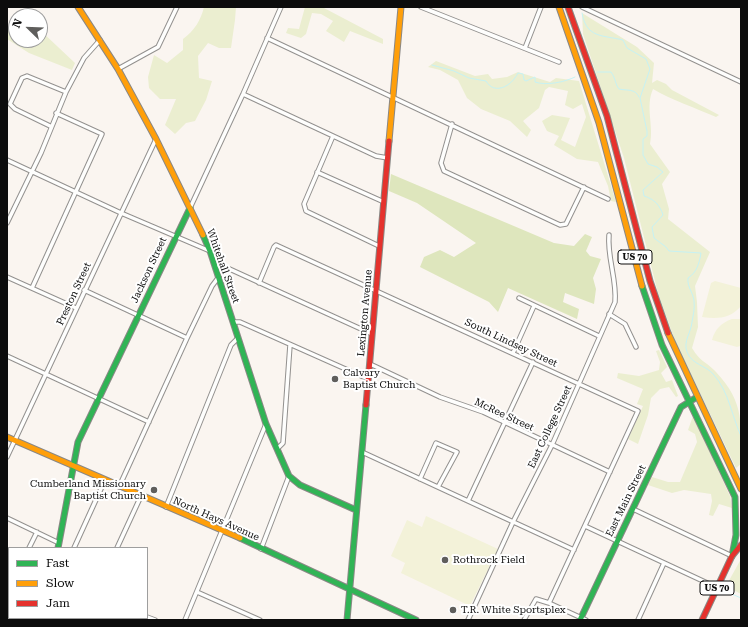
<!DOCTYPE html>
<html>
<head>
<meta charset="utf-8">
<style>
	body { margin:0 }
	#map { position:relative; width:748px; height:627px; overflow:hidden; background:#faf5f0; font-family:"Roboto Serif",serif }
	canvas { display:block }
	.frame { position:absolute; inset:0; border:8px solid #0c0c0c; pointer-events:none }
	.legend { position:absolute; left:8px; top:547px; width:140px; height:72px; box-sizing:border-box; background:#fff; border:1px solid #9e9e9e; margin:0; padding:5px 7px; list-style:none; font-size:12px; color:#0c0c0c }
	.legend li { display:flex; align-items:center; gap:8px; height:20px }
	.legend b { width:20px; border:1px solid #9e9e9e }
	.north { position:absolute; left:8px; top:8px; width:40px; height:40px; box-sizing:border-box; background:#fff; border:1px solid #9e9e9e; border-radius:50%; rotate:293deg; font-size:11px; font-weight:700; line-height:16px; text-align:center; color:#0c0c0c }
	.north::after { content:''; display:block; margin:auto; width:14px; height:18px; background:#5f5e5c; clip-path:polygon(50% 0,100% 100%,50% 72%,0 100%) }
</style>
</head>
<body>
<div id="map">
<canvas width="748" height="627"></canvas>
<div class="frame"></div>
<ul class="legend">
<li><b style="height:5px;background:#30b455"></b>Fast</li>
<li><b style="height:5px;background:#ff9f0a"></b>Slow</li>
<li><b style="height:5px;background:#e5322d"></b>Jam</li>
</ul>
<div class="north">N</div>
</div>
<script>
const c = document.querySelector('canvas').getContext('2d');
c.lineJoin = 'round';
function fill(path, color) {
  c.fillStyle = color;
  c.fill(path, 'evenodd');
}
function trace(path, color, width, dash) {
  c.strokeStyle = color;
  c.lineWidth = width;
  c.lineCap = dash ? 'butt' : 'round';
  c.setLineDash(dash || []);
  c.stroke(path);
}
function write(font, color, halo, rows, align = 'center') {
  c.font = font + ' "Roboto Serif",serif';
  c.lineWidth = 4;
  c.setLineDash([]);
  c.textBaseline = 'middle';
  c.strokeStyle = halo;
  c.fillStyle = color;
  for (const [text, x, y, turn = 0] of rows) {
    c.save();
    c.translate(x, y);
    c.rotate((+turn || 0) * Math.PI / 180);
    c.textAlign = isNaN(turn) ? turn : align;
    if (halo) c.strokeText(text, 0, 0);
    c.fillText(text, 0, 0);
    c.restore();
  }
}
const green = new Path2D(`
	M204 7H236L235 20 231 48H219L208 43 198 56 199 78 212 81 206 100 195 121 186 123 175 134 165 125 176 99H160L149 88 148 77 154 55 167 63 183 50V39C194 31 201 20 204 7Z
	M305 7 324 8 383 39V44L350 31 344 42 326 31 333 21 321 14 312 13 306 34 301 38 286 33 288 28 299 29Z
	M582 13 637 47 654 63 652 83 657 80 666 84 672 90 719 115 716 117C696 108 671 100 653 89 645 107 654 125 650 144L670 172 662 184 669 209 668 219 710 252 695 286 697 302 698 327 692 348C701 363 706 361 716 372 745 403 741 424 741 464L736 468 675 341 658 293 624 158 583 34Z
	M16 24V40H40V30L75 63 72 70 29 53 7 39V29L11 31Z
	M436 61 475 76 488 74 492 79 507 77 518 72 550 82 556 78 579 81 616 202 611 201 608 186 598 162 577 159 554 145 559 136 547 131 542 121 552 115 570 118 561 140 575 147 586 117 582 104 573 109 565 105 568 91 549 87 545 90 539 108 523 121 531 130 527 137 510 121 481 109 467 98 458 80 440 70 428 67Z
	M659 350 667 367 661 373 666 382 672 380 678 396 676 397 669 387 660 389 651 398 648 415 638 444 628 439 643 406 637 404 643 389 617 378 618 373 639 376 659 370 660 362 656 351Z
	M693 416 730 496 732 508 719 504 713 516 709 515 712 501 711 494 684 490 672 493 648 485 652 477 668 482H680L697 442 695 434 688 430Z
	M741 559V594L726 586Z`);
const forest = new Path2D(`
	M391 174 554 243 574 246 585 234 592 237 586 251 590 256 601 259 593 278 596 289 594 304 565 293 563 302 579 309 577 319 508 288 498 312 489 302 420 267 424 257 440 250 454 257 476 243 417 203 389 191Z`);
const pitch = new Path2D(`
	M715 281 741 288V306C730 319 717 319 702 317L711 283Z
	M732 319H741L740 346 737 347 712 340C715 329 721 323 732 319Z
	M426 516 498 549 470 606 401 573 405 563 391 556 407 520 422 527Z`);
const stream = new Path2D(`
	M582 13C586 38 602 35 623 40L627 48 646 59 650 69 640 98 647 131V136L643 139V155L648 164 657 167 663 172 643 190 644 196C654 199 660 205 663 215L652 227 654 238 666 247 669 251 701 253C699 264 697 272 688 278 687 287 693 292 694 301 695 308 693 316 692 322 691 333 683 341 687 352 692 365 706 365 714 375 729 392 732 417 741 436
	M432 65 454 71 469 78 486 81C494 95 511 87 518 73L523 74 524 80 526 81 535 77V82C546 86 565 82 575 77
	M597 72H611C616 79 615 84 619 89 627 91 635 88 639 97
	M727 592 741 598`);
const street = new Path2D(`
	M421 7 559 62
	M582 7 741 82
	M267 38 608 199
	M525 48 541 7
	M118 69 158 47 177 7
	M243 94 376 156 388 158
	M452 124 441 163 444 171 560 225 566 224 584 187
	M50 126 15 109 10 104 22 78 27 76 66 92
	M333 136 304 204 306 211 379 246
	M7 160 121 213 210 251
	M317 172 384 202
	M190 208 243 94 281 7
	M7 223 41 153 66 92 84 58 100 40
	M215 266H223L372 334
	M7 277 76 308
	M259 283 274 247 276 245 638 411 549 603
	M32 288 102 134 56 113
	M84 290 187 338
	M519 298 599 336
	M609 314 625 324 636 347
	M234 322H240L368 379
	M513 353 534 306
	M7 356 149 422
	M370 364 440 397 483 412 610 472
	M277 449 283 443 290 345
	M362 452 574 550
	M7 457 156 139
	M420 479 436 443 457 452 438 487
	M119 487 187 338 212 286 218 278
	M468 501 533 362
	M166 507 231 345 238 338
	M633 509 732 556
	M7 518 59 543
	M585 526 718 588
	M29 548 37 532
	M74 548 105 480
	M117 548 141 496
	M261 549 289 476
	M197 592 260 620
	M7 596 9 592
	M147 617 155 620
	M47 618 50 620
	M88 620 89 618
	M185 620 266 424
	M468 620 513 522 552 445 615 302C617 279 607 258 609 235
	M524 620 536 599 549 603 586 620
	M638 620 664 563`);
const fast = new Path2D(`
	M203 235 210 251 266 424 289 476 300 485 356 510
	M642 286 662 345 735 497 736 535 732 556
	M240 538 416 620
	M58 548 78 442 190 208
	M42 620 43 618
	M347 620 366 405
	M580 620 681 407 697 397`);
const slow = new Path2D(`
	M78 7 118 69 156 139 203 235
	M559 7 599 123 642 286
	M389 141 401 7
	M668 333 741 489
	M7 437 240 538`);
const jam = new Path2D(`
	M568 7 607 116 650 281 668 333
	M366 405 389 141
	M702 620 732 556 741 545`);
const markers = [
	[335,379,4,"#5f5e5c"],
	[154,490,4,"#5f5e5c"],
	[445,560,4,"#5f5e5c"],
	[453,610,4,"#5f5e5c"]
];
const shields = [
	[635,257,34],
	[717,588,34]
];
const shieldNames = [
	["US 70",635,257],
	["US 70",717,588]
];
const streetNames = [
	["Whitehall Street",223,266,70],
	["Jackson Street",149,270,-65],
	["Preston Street",74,294,-65],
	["Lexington Avenue",365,313,-85],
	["South Lindsey Street",511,343,25],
	["McRee Street",504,415,25],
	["East College Street",550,427,-65],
	["East Main Street",626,501,-64],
	["North Hays Avenue",216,519,24]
];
const poiNames = [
	["Calvary",343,373],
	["Baptist Church",343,385],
	["Cumberland Missionary",146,484,"right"],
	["Baptist Church",146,496,"right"],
	["Rothrock Field",453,560],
	["T.R. White Sportsplex",461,610]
];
fill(green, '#ebeed0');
fill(forest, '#dee6bd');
fill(pitch, '#f3f2d9');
trace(stream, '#c6f2f4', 1);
trace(street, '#93918f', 5.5);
trace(fast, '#8a8885', 7);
trace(slow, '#8a8885', 7);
trace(jam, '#8a8885', 7);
trace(street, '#fefefd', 3.5);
trace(fast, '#30b455', 5);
trace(slow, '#ff9f0a', 5);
trace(jam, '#e5322d', 5);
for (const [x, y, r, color] of markers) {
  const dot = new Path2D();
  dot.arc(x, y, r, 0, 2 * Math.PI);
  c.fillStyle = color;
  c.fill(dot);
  trace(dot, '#fff', 1.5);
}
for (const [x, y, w] of shields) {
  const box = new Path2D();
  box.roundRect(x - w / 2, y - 7, w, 14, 3);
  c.fillStyle = '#fff';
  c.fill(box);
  trace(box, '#0c0c0c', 1);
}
write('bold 9px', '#0c0c0c', null, shieldNames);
write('10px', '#0c0c0c', '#fff', streetNames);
write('10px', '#0c0c0c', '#fff', poiNames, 'left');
</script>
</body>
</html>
